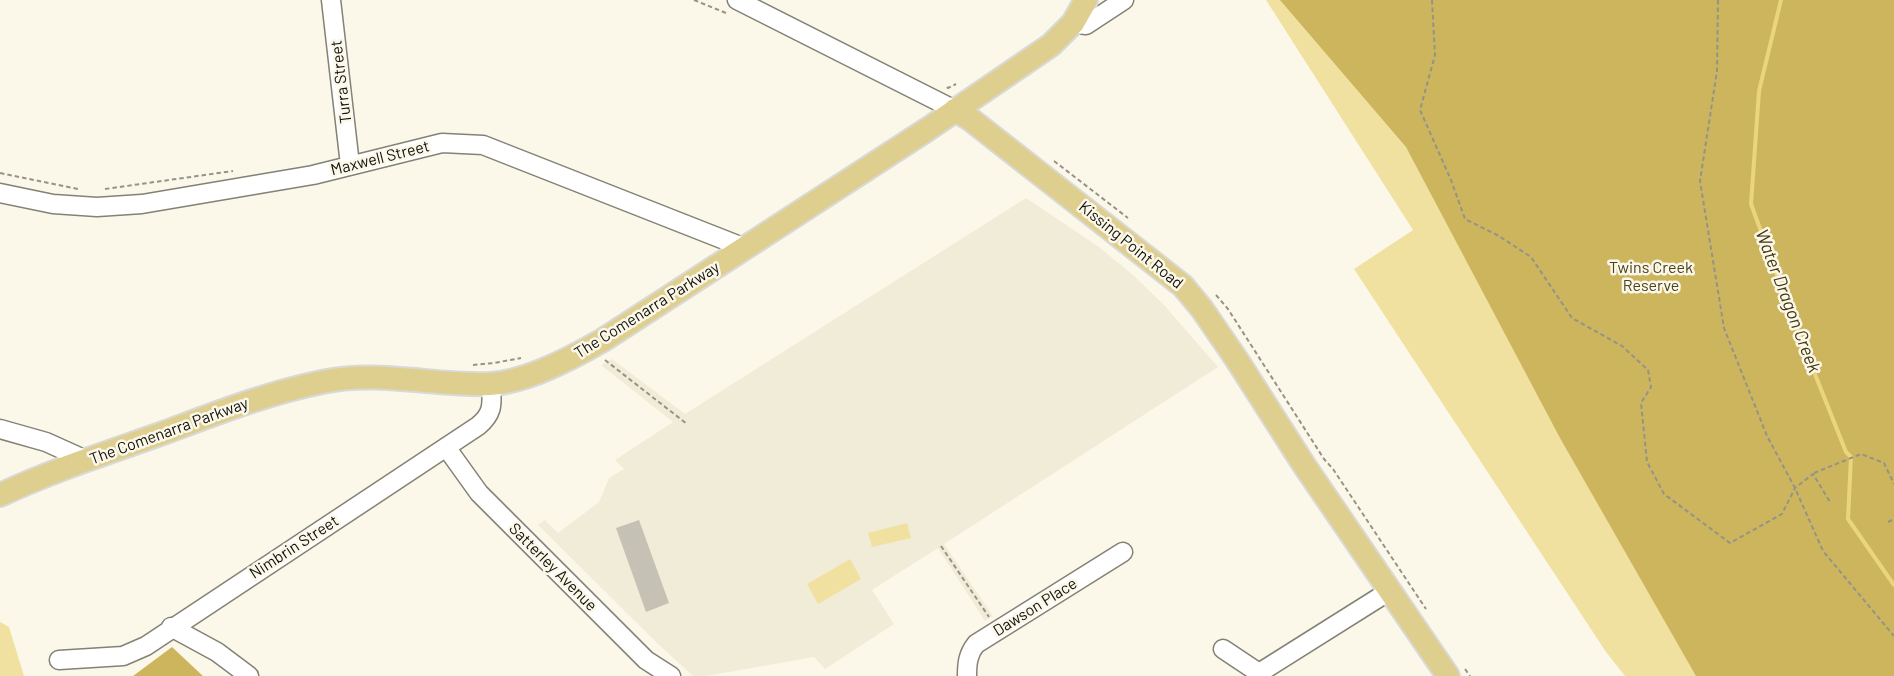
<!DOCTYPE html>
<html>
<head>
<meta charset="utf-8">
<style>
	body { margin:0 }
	canvas { display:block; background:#fbf8ea }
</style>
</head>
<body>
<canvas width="1894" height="676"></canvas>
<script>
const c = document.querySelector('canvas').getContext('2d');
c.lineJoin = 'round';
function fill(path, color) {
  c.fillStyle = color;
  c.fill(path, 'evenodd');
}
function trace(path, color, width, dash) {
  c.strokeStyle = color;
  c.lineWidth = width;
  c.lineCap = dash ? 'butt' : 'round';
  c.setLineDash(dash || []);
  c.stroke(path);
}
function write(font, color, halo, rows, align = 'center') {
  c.font = font + ' Barlow,sans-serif';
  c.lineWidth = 5;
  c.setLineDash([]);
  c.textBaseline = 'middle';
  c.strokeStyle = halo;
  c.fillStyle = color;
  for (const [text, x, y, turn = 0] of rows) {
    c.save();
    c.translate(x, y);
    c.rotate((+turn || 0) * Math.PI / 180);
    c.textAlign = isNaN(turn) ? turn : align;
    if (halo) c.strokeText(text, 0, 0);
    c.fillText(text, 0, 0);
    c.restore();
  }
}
const built = new Path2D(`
	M1026 198 1099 247 1133 275 1164 305 1218 367 944 544 993 616 985 621 938 548 872 590 894 624 825 669 814 657 706 676H693L657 643 538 525 545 520 558 533 599 502 609 478 624 469 615 460 673 422 601 365 612 359 685 414Z`);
const green = new Path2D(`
	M1266 0H1894V676H1625L1606 652 1354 269 1413 230Z
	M907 523 911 538 872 547 868 533Z
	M850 559 861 579 818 604 807 584Z
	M0 622 9 627 24 676H0Z`);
const forest = new Path2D(`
	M1280 0H1894V676H1696L1560 438 1406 147Z
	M172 647 203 676H133Z`);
const stream = new Path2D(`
	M1781 0 1759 91 1751 204 1793 319 1846 452 1851 457 1848 519 1894 585`);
const building = new Path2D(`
	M639 520 669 603 646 612 616 528Z`);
const path = new Path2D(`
	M694 0 726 13
	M1432 0 1435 55 1420 110 1451 180 1465 219 1499 236 1531 257 1572 318 1622 346 1648 370 1651 387 1641 403 1647 462 1664 494 1730 543 1782 514 1795 488 1813 474 1830 502
	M1718 0 1717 71 1700 181 1724 328 1767 436 1795 488 1823 551 1894 636
	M947 87 948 88 956 84
	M1054 161 1128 218
	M0 173 78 189
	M105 189 233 171
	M1216 295 1228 309 1324 459 1333 469 1426 609
	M605 360 687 424
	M473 365 494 363 521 358
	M1814 473 1861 454 1884 463 1894 484
	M1888 522 1894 519
	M941 546 989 617
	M1465 669 1470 676`);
const minor = new Path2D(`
	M331 0 350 165
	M737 0 955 110
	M1073 23 1086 25 1124 0
	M0 193 53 204 97 207 142 204 313 175 442 143 483 145 745 248
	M0 429 46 442 86 460
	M446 447 479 493 646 660 671 676
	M171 627 217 652 249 676
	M1223 649 1259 673 1391 590
	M59 660 123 656 146 646 478 426C494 413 492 403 491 384
	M967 676C967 663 968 654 976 644L1123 552`);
const major = new Path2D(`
	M955 110 970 119 1183 286 1202 309 1237 360 1304 465 1448 676
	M0 495C53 470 110 452 166 432 217 413 268 393 322 382 377 370 434 386 490 384 527 382 572 358 603 340L928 129 1051 45 1073 23 1086 0`);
const streetNames = [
	["Turra Street",341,82,-97],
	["Maxwell Street",380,158,-14],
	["Kissing Point Road",1131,245,39],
	["The Comenarra Parkway",647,310,-32],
	["The Comenarra Parkway",169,431,-20],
	["Nimbrin Street",294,547,-33],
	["Satterley Avenue",553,567,45],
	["Dawson Place",1035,607,-32]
];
const parkNames = [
	["Twins Creek",1651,268],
	["Reserve",1651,286]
];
const waterNames = [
	["Water Dragon Creek",1788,301,69]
];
fill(built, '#f1ecd7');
fill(green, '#f1e1a1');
fill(forest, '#ccb55d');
trace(stream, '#ebd57c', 4);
fill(building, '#c5c2b5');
trace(minor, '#848175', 21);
trace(major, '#d9d9d8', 26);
trace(path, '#959389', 2, [4.5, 3]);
trace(minor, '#fff', 18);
trace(major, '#dfcf8e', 22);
write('16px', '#11100b', '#fbf8ea', streetNames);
write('16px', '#4b421c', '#fbf8ea', parkNames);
write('italic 18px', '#40360f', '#fbf8ea', waterNames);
</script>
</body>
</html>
